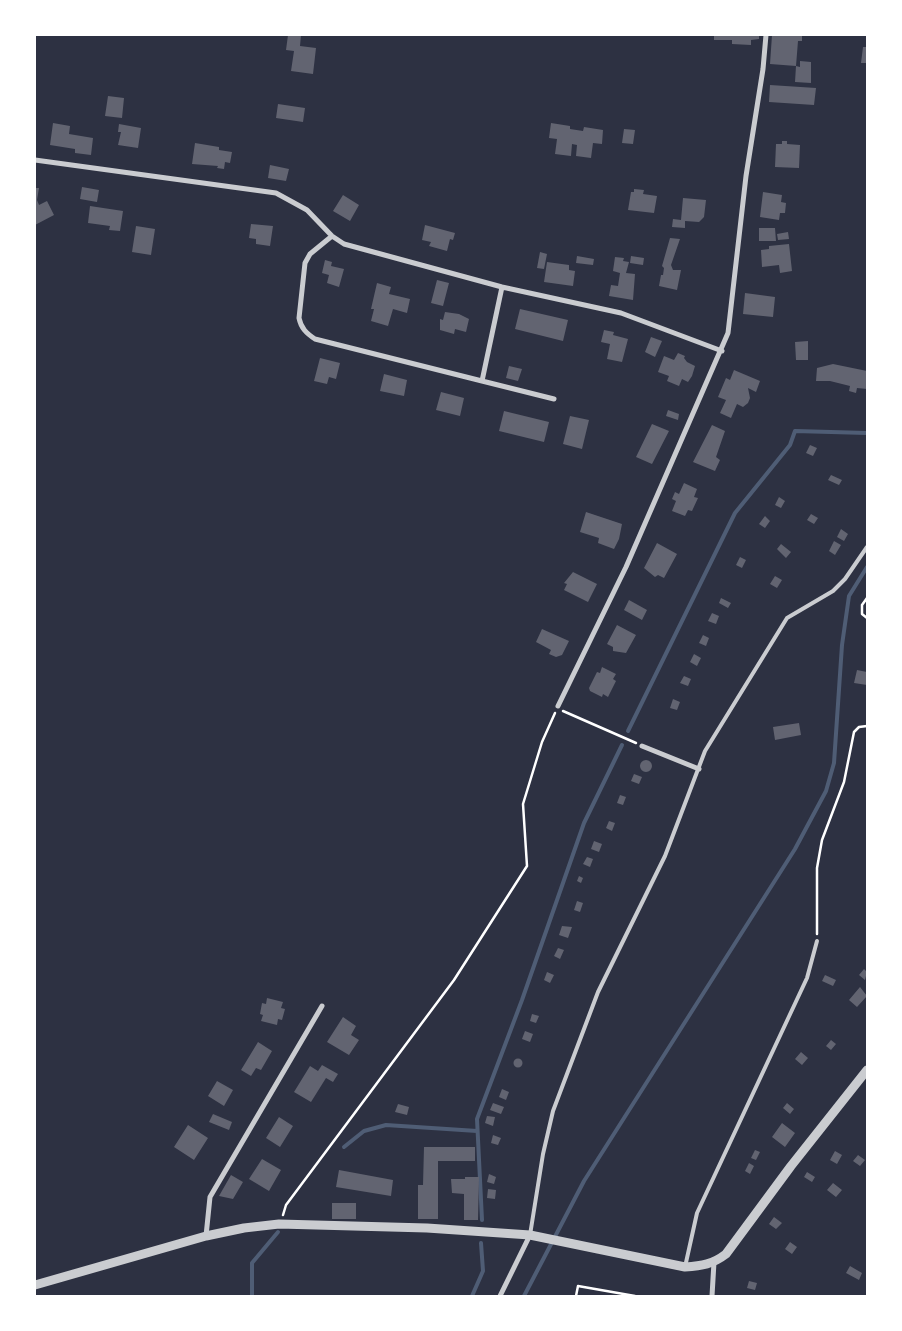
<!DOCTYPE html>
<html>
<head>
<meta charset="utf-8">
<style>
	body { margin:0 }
	#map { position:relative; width:902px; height:1331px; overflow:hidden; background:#2d3142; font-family:Barlow,sans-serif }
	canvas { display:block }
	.frame { position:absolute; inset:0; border:36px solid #fff; pointer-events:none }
</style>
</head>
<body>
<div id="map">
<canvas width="902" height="1331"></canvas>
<div class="frame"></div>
</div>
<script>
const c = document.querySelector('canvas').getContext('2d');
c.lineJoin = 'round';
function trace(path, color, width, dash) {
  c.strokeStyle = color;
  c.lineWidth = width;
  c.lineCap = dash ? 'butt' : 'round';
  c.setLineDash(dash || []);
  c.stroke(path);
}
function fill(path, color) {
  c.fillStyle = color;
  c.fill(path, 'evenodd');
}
const stream = new Path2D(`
	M628 731 735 513 790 445 795 431 867 433
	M344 1147 364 1131 386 1125 477 1131
	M482 1220 477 1119 522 1000 584 823 622 745
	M252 1296V1263L278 1232
	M472 1296 483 1271 481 1243
	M524 1296 584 1181 795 849 826 791 834 763 842 645 849 596 867 567`);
const building = new Path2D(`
	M288 35H301L300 46 316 48 313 74 291 71 294 51 286 50Z
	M714 35H759V39L751 40V45L732 44V40H714Z
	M772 35H802V41H798L796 66 800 67V61L811 62V83L795 82 796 66 770 64Z
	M863 47H867V63H861Z
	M770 85 816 88 814 105 769 102Z
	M108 96 124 98 122 118 105 116Z
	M278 104 305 108 303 122 276 118Z
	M53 123 70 126 69 134 93 138 91 155 75 153V149L50 145Z
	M551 123 570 126V129L583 131 584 127 603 130 602 144 593 143 591 158 576 156 577 145 572 144 571 156 555 154 557 139 549 138Z
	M119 124 141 128 138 148 118 145 121 132H118Z
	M624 129 635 130 633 144 622 143Z
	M782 141H787V144L800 145 799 168 775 167 776 144H782Z
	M195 143 219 147V150L232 152 230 163 225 162 224 169 217 168 218 166 192 164Z
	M270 165 289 169 286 181 268 178Z
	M82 187 99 190 97 202 80 199Z
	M35 188H39L37 200 39 205 47 201 54 215 35 225Z
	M634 189 644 190 643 194 657 196 654 213 628 210 631 192H634Z
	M763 192 782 195 781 202 786 203 785 213H780L779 220 760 217Z
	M343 195 359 205 350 221 333 211Z
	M683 198 706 200 704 217 699 222 685 221V228L672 227 673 219 681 220Z
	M90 206 123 211 120 231 109 230 110 226 88 223Z
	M251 224 273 226 270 246 256 244V239L249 238Z
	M425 225 455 233 453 240 450 239 447 251 429 246 431 242 422 240Z
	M136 226 155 229 151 255 132 252Z
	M759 228H775L776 241H759Z
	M788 232 789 239 778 240 777 234Z
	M670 238 680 239 671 265 673 270H681L677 290 659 286 661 275H663L664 268 662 266Z
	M789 244 792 271 780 273 779 265 762 267 761 250 769 249V246Z
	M540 252 547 254 544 269 537 268Z
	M577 256 594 259 593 265 576 263Z
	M631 256 644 258 643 265 630 263Z
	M615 257 624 258 623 261 629 262 626 273 635 274 633 300 609 296 611 285 618 286 620 273 613 271Z
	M325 260 332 262 331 266 344 269 339 287 327 283 329 275 322 273Z
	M547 262 569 265V270L575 271 573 286 544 282Z
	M437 280 449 283 443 306 431 303Z
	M377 283 391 287 389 294 410 299 407 313 393 309 388 326 371 321 374 309H371Z
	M745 293 775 297 773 317 743 314Z
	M520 309 568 320 563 341 515 329Z
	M445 312 459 314 469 319 466 332 455 329 454 334 440 330V319L443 320Z
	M604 330 614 332 613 335 628 339 622 362 607 359 610 344 601 342Z
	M651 337 662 341 655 357 645 352Z
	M808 341V360H796L795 342Z
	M678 353 685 356 684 358 687 362 695 366 692 376 688 382 682 379 679 386 667 381 669 376 658 372 664 356 674 360Z
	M320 358 340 363 336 379 329 377 327 384 314 381Z
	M833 364 867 371V389L857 388 856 393 849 391 850 386 830 381H816L817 368Z
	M509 366 522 369 518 381 506 378Z
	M734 370 760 381 756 392 748 388 750 398 748 403 743 407 737 404 731 418 720 413 726 400 718 397 726 378 730 380Z
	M384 374 407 380 404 396 380 391Z
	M441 392 464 398 460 416 436 410Z
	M668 410 679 414 678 420 666 416Z
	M504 411 549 422 544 442 499 431Z
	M570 416 589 420 582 449 563 444Z
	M652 424 669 431 652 464 636 457Z
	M712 425 725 431 716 457 720 460 715 471 693 462Z
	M810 445 817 448 813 456 806 453Z
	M831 475 842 480 839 485 828 480Z
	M684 483 697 489 694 497 698 498 692 511 688 510 685 516 672 511 676 501 672 499 675 492 679 494Z
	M779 497 785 501 781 508 775 505Z
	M586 512 622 524 619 539 614 549 598 543 599 538 580 532Z
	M811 514 818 518 814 524 807 520Z
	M765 516 770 521 765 528 759 524Z
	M841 529 848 534 844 541 837 537Z
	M834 541 841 545 835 555 829 551Z
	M657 543 677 554 664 578 658 575 655 577 644 568Z
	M781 544 791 552 786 558 777 549Z
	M740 557 746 560 742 568 736 565Z
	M573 572 597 584 588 602 564 590 567 584 564 583Z
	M775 576 782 580 777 588 770 584Z
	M721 598 731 603 728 608 719 603Z
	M629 600 647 610 642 620 624 610Z
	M712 613 719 616 716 624 708 621Z
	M617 625 636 635 626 653 613 651V647L607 644Z
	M542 629 569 641 562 655 556 657 549 654 551 650 536 642Z
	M703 635 709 638 706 646 699 643Z
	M694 654 701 658 697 666 690 662Z
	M602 667 616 674 613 679 616 681 608 697 603 694 602 697 590 691 589 688 597 672 600 673Z
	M857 670 867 672V685L854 683Z
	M684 676 691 679 688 686 680 683Z
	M673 699 680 702 677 710 670 708Z
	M799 723 801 735 775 740 773 727Z
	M640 766a6 6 0 1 1 12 0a6 6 0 1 1-12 0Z
	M634 774 642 777 639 784 631 781Z
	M620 795 626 797 623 805 617 803Z
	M609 821 615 823 612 831 606 828Z
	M594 841 602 844 599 852 591 849Z
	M587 857 593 859 590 867 583 864Z
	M579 876 583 878 581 883 577 881Z
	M577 901 583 903 580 912 574 910Z
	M562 926 572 927 568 938 559 935Z
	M558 948 564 950 560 959 554 956Z
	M864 969 867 972 865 980 859 975Z
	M547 972 554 975 550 983 544 980Z
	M825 975 836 980 833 986 822 981Z
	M860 987 867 996 857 1007 849 1000Z
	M267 998 283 1002 281 1008 285 1009 282 1020 278 1019 277 1025 261 1021 263 1015 260 1014 262 1003 266 1004Z
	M532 1014 539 1016 536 1023 530 1021Z
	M343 1017 356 1026 351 1035 359 1040 349 1055 327 1042Z
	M525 1031 533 1034 530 1042 522 1039Z
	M831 1040 836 1044 831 1050 826 1046Z
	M258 1042 272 1051 261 1070 256 1068 251 1076 241 1070Z
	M801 1052 808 1058 802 1065 795 1059Z
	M513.5 1063a4.5 4.5 0 1 1 9 0a4.5 4.5 0 1 1-9 0Z
	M322 1065 338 1074 333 1082 326 1078 311 1102 294 1092 310 1066 318 1071Z
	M217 1081 233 1090 224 1106 208 1096Z
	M502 1089 509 1092 506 1100 499 1097Z
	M493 1103 504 1107 501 1114 490 1110Z
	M787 1103 794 1109 790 1114 783 1108Z
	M398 1104 409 1107 407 1115 395 1112Z
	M213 1114 232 1122 229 1130 209 1122Z
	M487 1116 495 1117 493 1126 485 1123Z
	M279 1117 293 1126 280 1147 266 1138Z
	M782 1123 795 1133 785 1147 772 1137Z
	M188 1125 208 1138 194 1160 174 1147Z
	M493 1135 501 1138 498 1145 491 1143Z
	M424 1147H475V1161H438V1219H418V1185H423Z
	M755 1150 760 1152 756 1160 751 1158Z
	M835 1151 842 1155 837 1164 830 1160Z
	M858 1155 865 1160 860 1166 853 1161Z
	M262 1159 281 1170 269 1191 249 1179Z
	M749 1163 754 1166 750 1174 745 1171Z
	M339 1170 393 1180 391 1196 336 1187Z
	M807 1172 815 1177 812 1182 804 1177Z
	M489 1174 496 1177 494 1184 487 1182Z
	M231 1175 243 1182 233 1199 219 1196Z
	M465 1177H479L478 1220H464V1194L452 1193 451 1179H465Z
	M833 1183 842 1190 836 1197 827 1190Z
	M488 1189 496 1190 495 1199 487 1198Z
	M332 1203H356V1219H332Z
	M774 1217 782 1223 776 1229 769 1224Z
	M790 1242 797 1247 792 1254 785 1249Z
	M850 1266 862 1273 859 1280 846 1273Z
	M749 1281 757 1283 755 1290 747 1288Z`);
const path = new Path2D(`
	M867 598 862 605V614L867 618
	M563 711 636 743
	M817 934V868L822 840 844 782 854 732 859 727 867 726
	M283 1215 286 1205 454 980 527 866 523 804 542 742 555 713
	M576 1296 578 1286 635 1296`);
const service = new Path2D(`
	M530 1235 543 1154 553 1111 598 992 665 856 705 751 787 618 833 591 845 579 867 547
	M685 1267 697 1213 807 978 817 941`);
const minor = new Path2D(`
	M35 160 276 193 307 210 332 236 344 244 502 287 621 313 722 351
	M332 236 310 254 305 263 299 318C301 328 306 333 315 339L482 381 502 287
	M482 381 554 399
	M558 706 626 567 728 333 746 176 763 69 766 35
	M642 746 699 769
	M206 1236 210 1197 322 1006
	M500 1296 530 1235
	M712 1296 714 1262`);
const tertiary = new Path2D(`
	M35 1285 206 1236 244 1228 279 1224 427 1228 530 1235 685 1267C702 1266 713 1264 726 1254L791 1166 867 1070`);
trace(stream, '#4f5d75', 4);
fill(building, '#626471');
trace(path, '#fff', 2.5);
trace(service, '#caccd0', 4);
trace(minor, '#caccd0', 5);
trace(tertiary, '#caccd0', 9);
</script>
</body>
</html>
